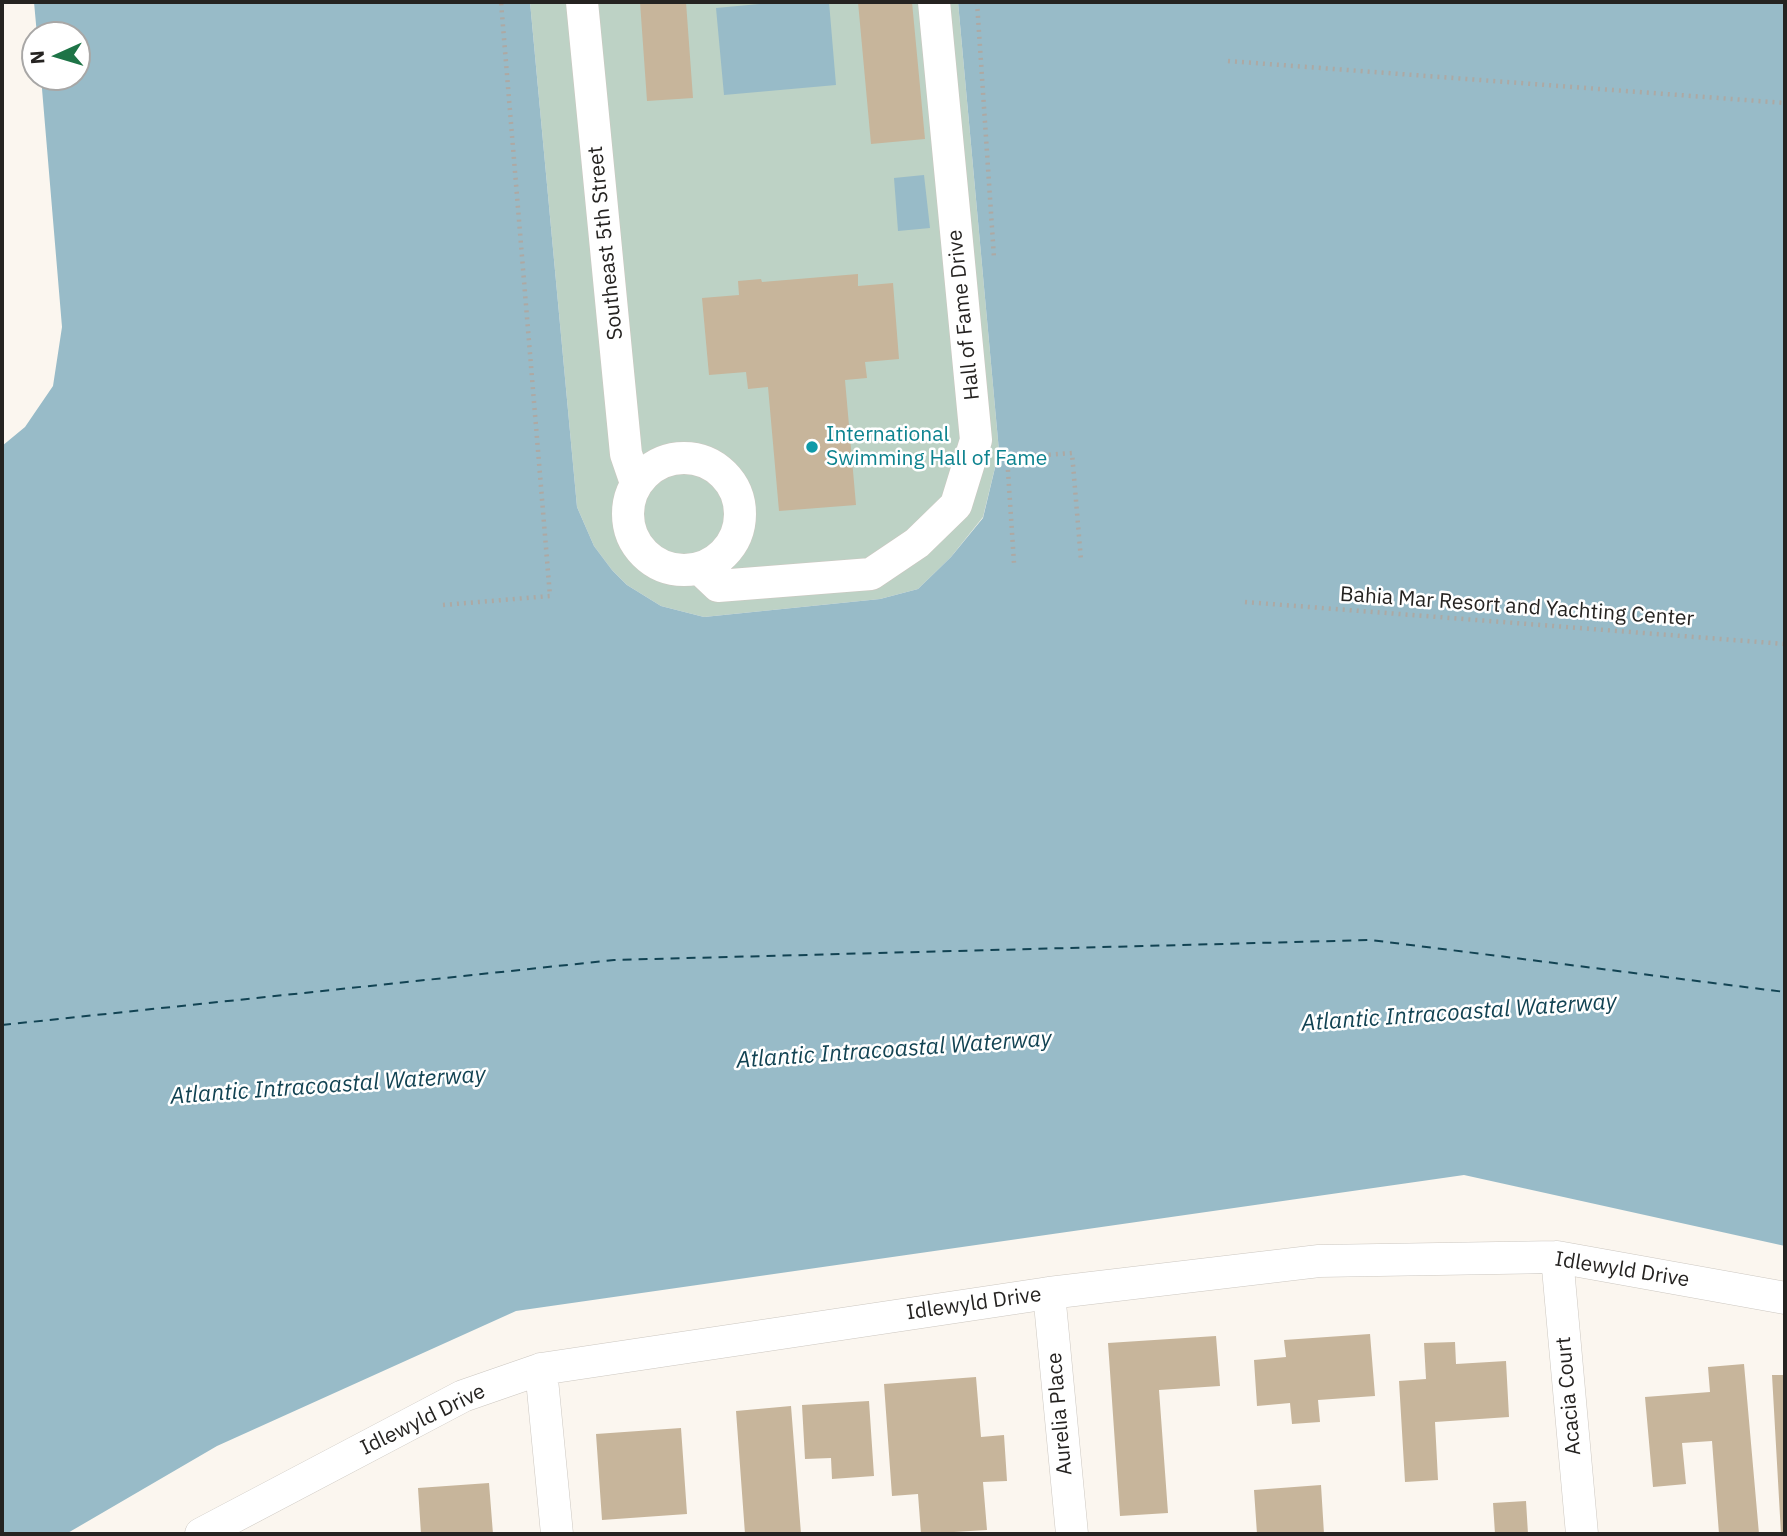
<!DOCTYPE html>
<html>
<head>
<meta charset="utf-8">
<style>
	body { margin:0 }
	#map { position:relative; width:1787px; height:1536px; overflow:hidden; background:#fbf6ef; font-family:"IBM Plex Sans",sans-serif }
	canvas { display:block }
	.frame { position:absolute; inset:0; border:4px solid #252321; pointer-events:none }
	.north { position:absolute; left:21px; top:21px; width:70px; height:70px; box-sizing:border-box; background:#fff; border:2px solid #a8a7a6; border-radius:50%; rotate:266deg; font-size:19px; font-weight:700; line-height:28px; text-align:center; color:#252321 }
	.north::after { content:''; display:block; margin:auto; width:24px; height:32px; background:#1e7447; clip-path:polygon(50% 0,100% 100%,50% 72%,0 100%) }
</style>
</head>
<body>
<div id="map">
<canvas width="1787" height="1536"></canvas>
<div class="frame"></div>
<div class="north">N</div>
</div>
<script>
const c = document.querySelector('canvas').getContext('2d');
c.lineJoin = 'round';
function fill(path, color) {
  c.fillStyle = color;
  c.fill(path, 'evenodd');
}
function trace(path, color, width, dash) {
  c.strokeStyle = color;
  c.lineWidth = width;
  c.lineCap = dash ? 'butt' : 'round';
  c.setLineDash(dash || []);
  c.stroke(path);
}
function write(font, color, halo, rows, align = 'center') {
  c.font = font + ' "IBM Plex Sans",sans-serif';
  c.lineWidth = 5;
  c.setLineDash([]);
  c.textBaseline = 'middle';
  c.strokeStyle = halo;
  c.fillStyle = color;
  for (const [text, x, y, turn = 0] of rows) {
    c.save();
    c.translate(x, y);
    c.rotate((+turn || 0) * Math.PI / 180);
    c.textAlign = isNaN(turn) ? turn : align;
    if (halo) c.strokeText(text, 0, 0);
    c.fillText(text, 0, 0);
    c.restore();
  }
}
const green = new Path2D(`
	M530 2H958L999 451 983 517 951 557 918 589 880 599 704 617 661 606 627 585 612 570 594 546 577 507Z`);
const water = new Path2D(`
	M34 2H530L577 507 594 546 612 570 627 585 661 606 704 617 880 599 918 589 951 557 983 518 999 451 958 2H1785V1246L1464 1175 516 1311 217 1446 66 1534H2V446L25 427 53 386 62 327 41 77H77V35H37Z
	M781 2H829L836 85 724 95 716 8Z
	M924 175 930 228 898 231 894 178Z`);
const ferry = new Path2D(`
	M2 1025 614 960 1371 940 1785 992`);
const building = new Path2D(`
	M640 2H686L693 98 647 101Z
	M858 2H912L925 139 871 144Z
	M858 274V286L893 283 899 359 865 362 867 378 845 380 856 505 779 511 768 387 748 389 746 372 709 375 702 298 739 295 738 281 761 279 762 282Z
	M1370 1334 1375 1396 1318 1400 1320 1422 1292 1424 1290 1403 1257 1406 1254 1360 1286 1357 1284 1340Z
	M1216 1336 1220 1386 1159 1390 1168 1513 1120 1516 1108 1343Z
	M1455 1342 1456 1364 1506 1361 1509 1417 1435 1422 1438 1480 1405 1482 1399 1381 1426 1379 1424 1343Z
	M1744 1364 1759 1534H1719L1712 1441 1682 1443 1686 1484 1653 1487 1645 1397 1710 1392 1708 1367Z
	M1772 1375H1785V1534H1781Z
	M976 1377 981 1437 1004 1435 1007 1481 983 1482 987 1530 921 1534 918 1494 892 1496 884 1384Z
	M869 1401 874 1476 832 1479 831 1458 805 1459 802 1405Z
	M791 1406 801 1534H745L736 1411Z
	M681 1428 687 1514 602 1520 596 1434Z
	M489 1483 493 1534H421L418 1488Z
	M1321 1485 1324 1534H1257L1254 1490Z
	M1526 1501 1528 1534H1495L1493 1503Z`);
const path = new Path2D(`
	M977 2 994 258
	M1228 61 1785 103
	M1007 456 1014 563
	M1007 458 1072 453 1081 560
	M1245 602 1785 644
	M443 605 550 596 501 2`);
const minor = new Path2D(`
	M582 2 626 454 636 483
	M628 514a56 56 0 1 1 112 0a56 56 0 1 1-112 0Z
	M699 568 718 586 871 574 917 543 956 505 976 440 934 2
	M1557 1257 1582 1534
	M1049 1293 1072 1534
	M541 1369 557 1534
	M201 1534 463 1396 541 1369 1049 1293 1319 1261 1557 1257 1785 1298`);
const markers = [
	[812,447,7,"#0f9aa8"]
];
const streetNames = [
	["Southeast 5th Street",606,243,-96],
	["Hall of Fame Drive",964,315,-96],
	["Bahia Mar Resort and Yachting Center",1517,607,4],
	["Idlewyld Drive",1622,1270,9],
	["Idlewyld Drive",974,1304,-8],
	["Acacia Court",1569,1396,-95],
	["Aurelia Place",1060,1414,-95],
	["Idlewyld Drive",423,1420,-26]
];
const cultureNames = [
	["International",826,435],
	["Swimming Hall of Fame",826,459]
];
const waterNames = [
	["Atlantic Intracoastal Waterway",1459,1013,-4],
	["Atlantic Intracoastal Waterway",894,1050,-4],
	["Atlantic Intracoastal Waterway",328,1086,-4]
];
fill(green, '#bdd2c5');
fill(water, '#98bbc8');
trace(ferry, '#124353', 2, [9, 7]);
fill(building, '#c7b59b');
trace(minor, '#ccc7c0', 33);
trace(path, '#ada9a4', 4.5, [2, 5]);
trace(minor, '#fff', 32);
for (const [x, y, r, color] of markers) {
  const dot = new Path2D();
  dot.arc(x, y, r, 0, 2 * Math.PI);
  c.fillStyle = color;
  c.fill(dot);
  trace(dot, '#fff', 2.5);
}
write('21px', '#252321', '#fff', streetNames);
write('21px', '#0d838f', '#fff', cultureNames, 'left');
write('italic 23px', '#124353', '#fff', waterNames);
</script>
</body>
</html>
